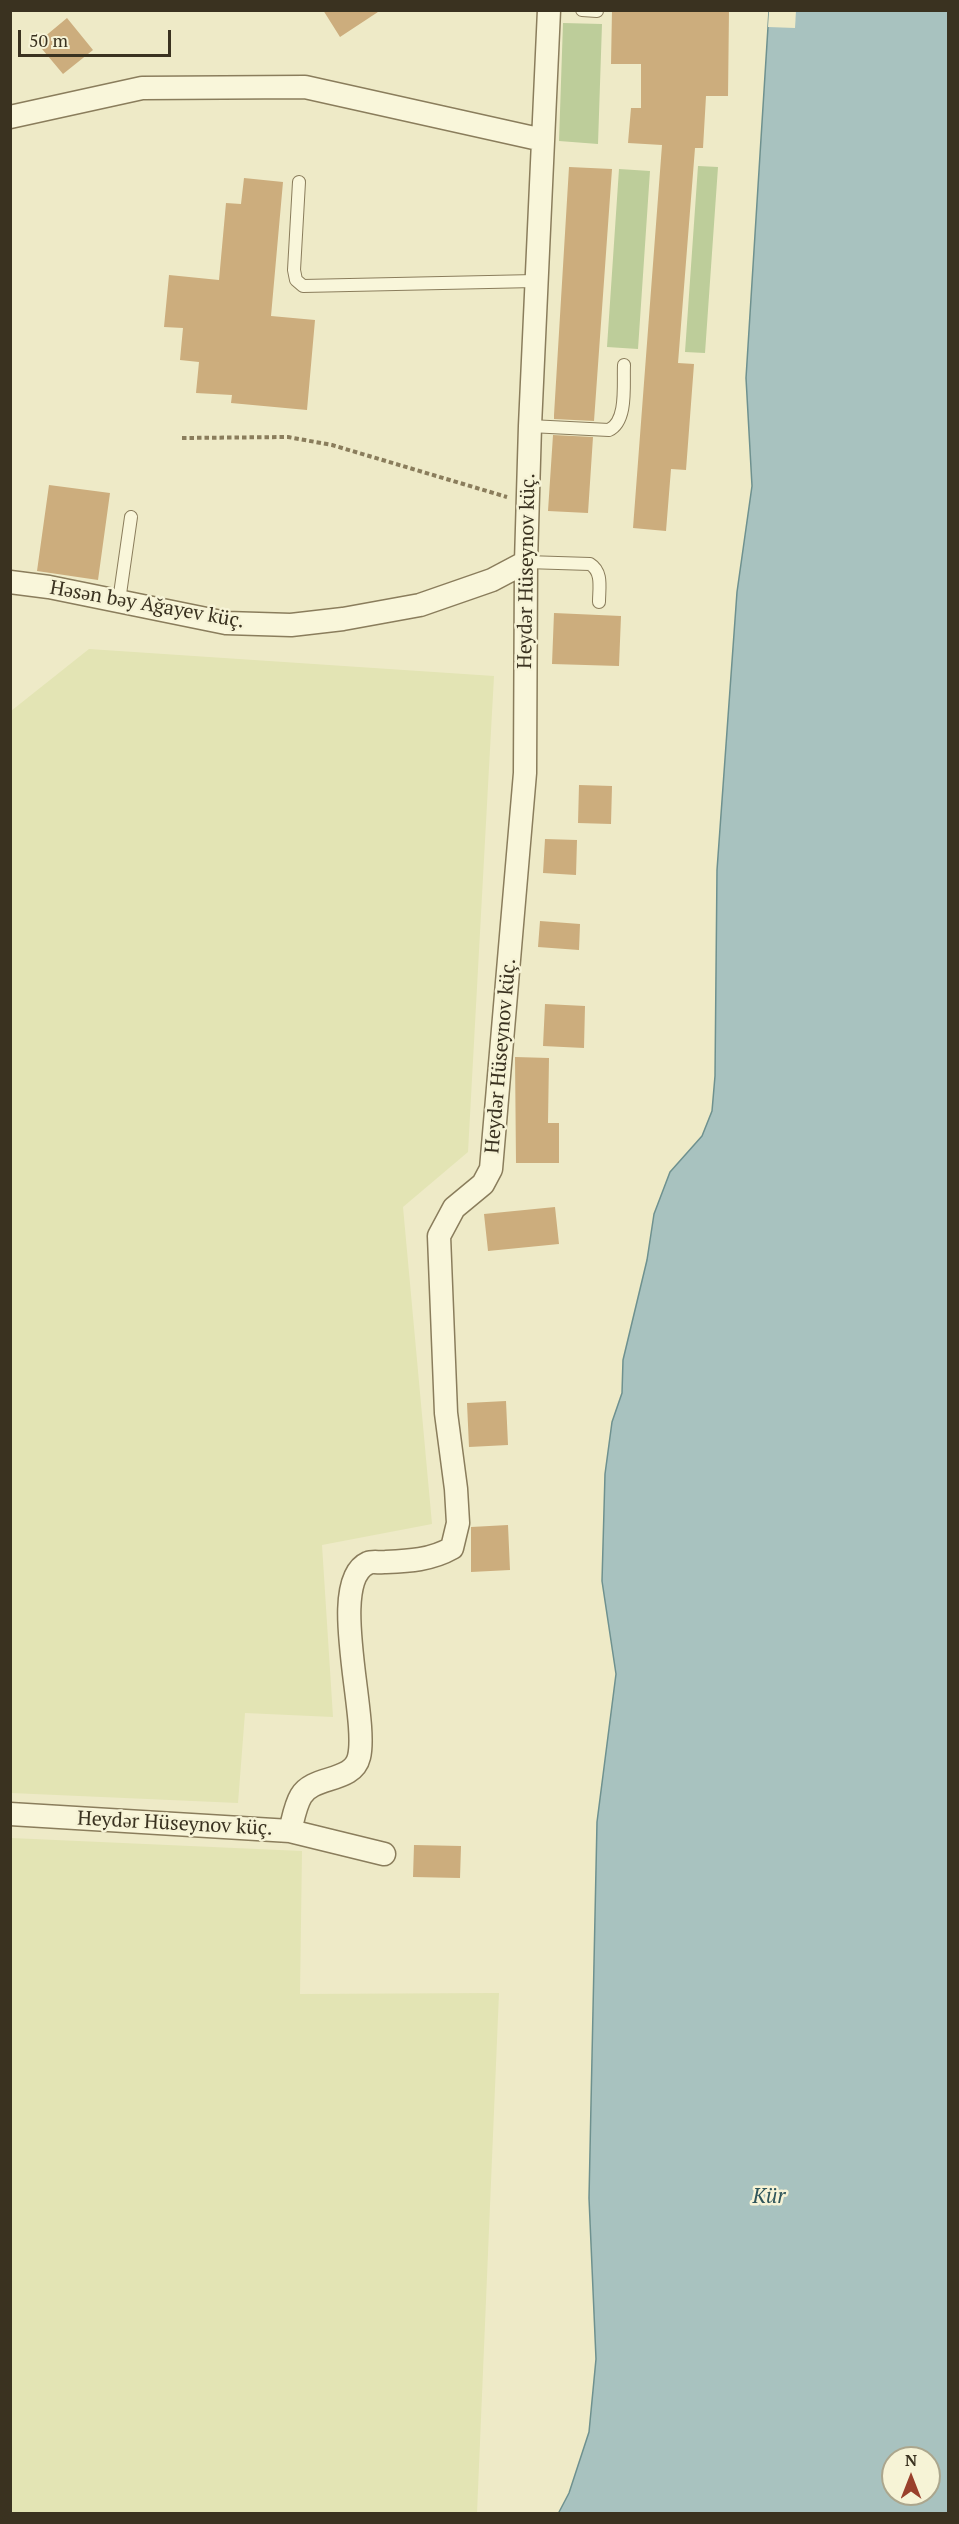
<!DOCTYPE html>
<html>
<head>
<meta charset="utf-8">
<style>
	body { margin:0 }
	#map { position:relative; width:959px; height:2524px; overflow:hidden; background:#eeeac7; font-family:"PT Serif",serif }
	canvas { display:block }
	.frame { position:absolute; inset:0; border:12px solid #3a3220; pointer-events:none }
	.north { position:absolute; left:881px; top:2446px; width:60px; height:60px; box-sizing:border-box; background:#f6f3d6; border:2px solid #aba68d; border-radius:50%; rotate:0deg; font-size:16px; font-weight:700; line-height:24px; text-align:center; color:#3a3220 }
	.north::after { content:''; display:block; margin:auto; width:21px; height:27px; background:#99402c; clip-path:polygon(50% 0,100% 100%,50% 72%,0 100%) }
	.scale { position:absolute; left:18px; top:30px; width:153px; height:27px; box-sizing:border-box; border:3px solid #3a3220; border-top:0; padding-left:8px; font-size:18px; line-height:21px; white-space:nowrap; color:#3a3220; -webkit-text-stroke:4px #f6f3d6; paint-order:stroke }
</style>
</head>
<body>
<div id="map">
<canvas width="959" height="2524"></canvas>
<div class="frame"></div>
<div class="north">N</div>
<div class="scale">50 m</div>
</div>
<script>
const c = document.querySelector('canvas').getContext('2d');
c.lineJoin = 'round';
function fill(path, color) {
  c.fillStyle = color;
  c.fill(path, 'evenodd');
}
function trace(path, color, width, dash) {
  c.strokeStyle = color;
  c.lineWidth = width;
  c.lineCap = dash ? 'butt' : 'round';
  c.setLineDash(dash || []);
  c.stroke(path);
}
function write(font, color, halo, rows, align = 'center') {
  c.font = font + ' "PT Serif",serif';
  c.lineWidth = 5;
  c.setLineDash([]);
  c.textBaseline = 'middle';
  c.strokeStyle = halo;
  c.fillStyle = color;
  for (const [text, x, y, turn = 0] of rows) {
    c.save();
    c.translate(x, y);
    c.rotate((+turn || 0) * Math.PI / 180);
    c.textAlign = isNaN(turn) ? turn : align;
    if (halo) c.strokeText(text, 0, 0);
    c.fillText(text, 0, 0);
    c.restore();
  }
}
const farmland = new Path2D(`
	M89 649 494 676 468 1152 403 1207 432 1524 322 1545 333 1717 245 1713 238 1803 11 1793V711Z
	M11 1838 302 1851 300 1994 499 1993 477 2513H11Z`);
const green = new Path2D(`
	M563 23 602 24 598 144 559 141Z
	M698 166 718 167 705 353 685 352Z
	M619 169 650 171 638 349 607 347Z`);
const water = new Path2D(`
	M769 11H948V2513L558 2514 569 2493 589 2432 596 2359 589 2198 597 1822 616 1674 602 1581 605 1474 612 1422 622 1393 623 1360 647 1260 654 1214 670 1172 702 1136 712 1111 715 1076 717 870 737 592 752 486 746 378ZM893 2458H929V2494H893Z`);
const pier = new Path2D(`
	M769 11H796L795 28 768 27Z`);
const building = new Path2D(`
	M323 10H381L340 37Z
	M612 10H729L728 96H706L703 148H695L678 363 694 364 686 470 671 469 666 531 633 528 662 145 628 143 631 108H641V64H611Z
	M67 18 93 50 63 74 37 43Z
	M569 167 612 169 594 421 554 419V415Z
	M244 178 283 182 271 316 315 320 307 410 231 403 232 395 196 393 199 362 180 360 183 328 164 327 169 275 219 280 226 203 241 204Z
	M553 435 593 437 588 513 548 511Z
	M49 485 110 493 98 580 37 571Z
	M554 613 621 616 619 666 552 664Z
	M579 785 612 786 611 824 578 823Z
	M545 839 577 840 576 875 543 873Z
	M540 921 580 924 579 950 538 947Z
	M545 1004 585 1006 584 1048 543 1046Z
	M515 1057 549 1058 548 1123H559V1163H516Z
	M555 1207 559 1244 488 1251 484 1214Z
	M506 1401 508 1445 469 1447 467 1403Z
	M508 1525 510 1570 471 1572V1527Z
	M414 1845 461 1846 460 1878 413 1877Z`);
const path = new Path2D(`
	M182 438 288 437 332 445 507 497`);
const lane = new Path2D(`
	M582 10 597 11
	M299 182 294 270 296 280 303 286 535 281
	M530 426 609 430C628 421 623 384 624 365
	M526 562 590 564C603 572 599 588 599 602
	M119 601 131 517`);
const street = new Path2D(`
	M10 117 142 88 305 87 543 140
	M10 582 49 587 226 623 291 625 343 619 420 605 492 580 526 562
	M10 1814 290 1831C293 1820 295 1806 301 1796 313 1775 353 1783 359 1757 369 1717 326 1582 368 1563 373 1561 380 1563 386 1562 409 1561 431 1560 452 1548L458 1523 456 1489 446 1413 439 1236 454 1208 483 1184 491 1169 525 773 526 562 530 426 549 10
	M290 1831 384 1854`);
const streetNames = [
	["Heydər Hüseynov küç.",527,571,-89],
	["Həsən bəy Ağayev küç.",147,605,10],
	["Heydər Hüseynov küç.",501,1056,-85],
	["Heydər Hüseynov küç.",175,1824,3]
];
const waterNames = [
	["Kür",769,2197]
];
fill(farmland, '#e3e4b4');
fill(green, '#bdcd9a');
fill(water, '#a8c2bf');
trace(water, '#6e918f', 1.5);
fill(pier, '#eeeac7');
fill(building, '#ccad7d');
trace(lane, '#8a7d5c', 14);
trace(street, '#8a7d5c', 25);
trace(path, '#8a7d5c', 4, [4.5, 3]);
trace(lane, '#f9f6da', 12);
trace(street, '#f9f6da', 22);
write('20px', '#3a3220', '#f6f3d6', streetNames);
write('italic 21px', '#2f555a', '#f6f3d6', waterNames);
</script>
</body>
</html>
